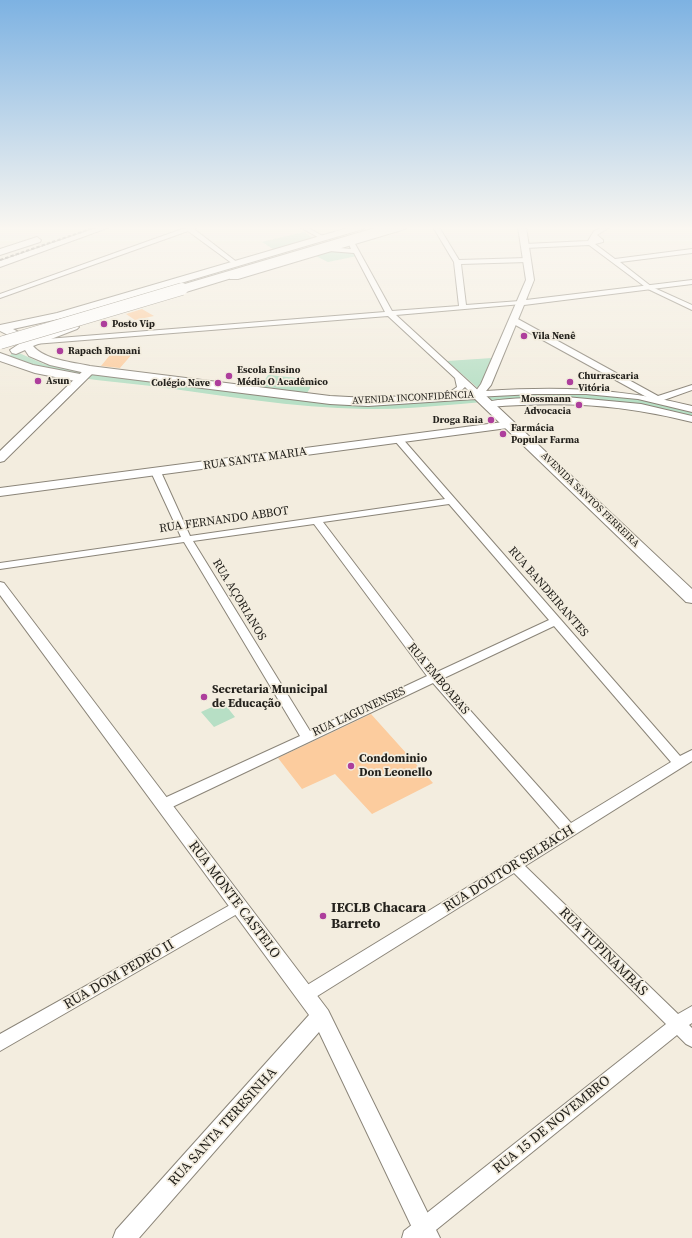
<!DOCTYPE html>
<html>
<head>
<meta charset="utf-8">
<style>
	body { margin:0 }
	canvas { display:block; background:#f3eddf }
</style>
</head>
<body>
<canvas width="692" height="1238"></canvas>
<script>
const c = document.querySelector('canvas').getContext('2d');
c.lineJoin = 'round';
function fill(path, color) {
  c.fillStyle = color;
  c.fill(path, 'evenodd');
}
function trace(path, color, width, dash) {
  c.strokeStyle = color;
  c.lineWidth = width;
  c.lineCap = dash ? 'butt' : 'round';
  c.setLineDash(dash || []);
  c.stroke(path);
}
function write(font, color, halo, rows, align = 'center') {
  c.font = font + ' "Source Serif 4",serif';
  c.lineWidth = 3.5;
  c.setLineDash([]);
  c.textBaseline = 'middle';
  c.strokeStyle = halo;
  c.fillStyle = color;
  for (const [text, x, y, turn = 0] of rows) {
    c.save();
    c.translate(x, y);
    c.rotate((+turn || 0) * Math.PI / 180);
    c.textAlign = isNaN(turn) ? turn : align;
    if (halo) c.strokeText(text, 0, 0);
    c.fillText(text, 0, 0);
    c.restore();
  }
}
const green = new Path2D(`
	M304 232 315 239 276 251 262 242Z
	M333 250 354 251 357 256 328 262 314 255Z
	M13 353H19L44 364 59 367 328 402 548 392 587 393 625 396 692 412V418C643 406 599 397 548 398 487 399 426 410 365 409 293 408 221 395 151 386 104 380 51 379 9 356Z
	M492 358 479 389 447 361Z
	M268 375H269L315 380 307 393 260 387Z
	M223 702 235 717 214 727 201 712Z`);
const building = new Path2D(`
	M142 309 154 316 135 320 126 314Z
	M114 350 133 353 120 368 101 366Z
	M371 714 433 783 372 814 335 774 302 789 278 758Z`);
const minor = new Path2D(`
	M184 227H197L194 229 238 263 233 264 188 231 0 298V294L185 228Z
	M300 227H307L326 238 321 239Z
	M433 227H439L459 260 527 258 530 260 527 262 461 264 466 305 520 301 524 303 522 304 396 315 481 393V397H475L465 387 453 398H447V394L457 387 455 378 388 316 34 344 30 342 34 340 385 312 354 253 329 251 326 249 329 247 351 249 348 242 351 240 354 242 392 311 459 306 454 262Z
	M603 227H610L597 235 603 240V242L595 244 615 259 692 249V253L620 262 652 287 692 305V310L648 289 589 245 525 248 522 246 525 244 588 241 594 231Z
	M510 318H516L658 396 692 385V390L661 401 652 400 510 322Z
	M398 436 401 437 680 756 692 750V761L525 866 678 1014 692 1006V1023L689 1025 692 1028V1047L686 1044 677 1035 426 1238H402L404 1231 666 1024 514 873 311 1000 305 1002 299 1000 297 995 299 990 561 830 433 683 168 809 163 810 158 809 156 805 158 801 300 736 184 542 0 569V563L181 537 151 472 156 469 161 472 190 536 445 499 395 441 394 439ZM449 504 549 620 437 672 323 522ZM314 524 427 676 310 731 193 541ZM554 626 671 762 571 823 442 679Z
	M239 900 244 902 246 906 244 910 0 1051V1034Z`);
const tertiary = new Path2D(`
	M518 227H526L534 280 526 300 692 280V284L524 305 491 385 486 391C558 386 622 388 692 406V412L638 399 586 394H534L475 397 473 395 481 384 526 280Z
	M566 397 641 404 692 416V422C621 404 562 401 489 407L484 404C491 397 553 398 566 397Z
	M0 582 4 583 328 1010 440 1238H417L319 1032 139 1238H113L116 1230 309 1015 0 595Z`);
const secondary = new Path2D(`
	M99 227H110L0 267V261Z
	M37 237 41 240 40 242 0 255V249Z
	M90 367 95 370 94 372 4 461 0 462V451L86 368Z
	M511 421 517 425 515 427 0 496V488Z`);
const primary = new Path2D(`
	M351 227H365L363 229 63 318 13 329 24 335 28 339 69 325H77L79 327 77 329 33 346C45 360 72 362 90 366L330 396 368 398 482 392 692 589V603L686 602 475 399 368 406 330 404 90 374 50 365 29 356 25 350 16 354 12 353 10 350 19 344 16 339 0 331V325L57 313Z
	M393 227H407L405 229 238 279H230L229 277 230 275Z
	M0 353 33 365 80 374 86 378 80 382 35 373 0 361Z`);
const motorway = new Path2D(`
	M378 227H393L392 229 186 292 182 293 176 289 178 286Z`);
const rail = new Path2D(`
	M0 260 96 227`);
const motorwayBridge = new Path2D(`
	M0 343 182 289`);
const markers = [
	[104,324,4,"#ad3e9c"],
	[524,336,4,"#ad3e9c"],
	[60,351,4,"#ad3e9c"],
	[229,376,4,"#ad3e9c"],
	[38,381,4,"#ad3e9c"],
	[570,382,4,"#ad3e9c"],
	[218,383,4,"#ad3e9c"],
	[579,405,4,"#ad3e9c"],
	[491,420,4,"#ad3e9c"],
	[503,434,4,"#ad3e9c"],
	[204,697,4,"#ad3e9c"],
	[351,766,4,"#ad3e9c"],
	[323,916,4,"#ad3e9c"]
];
const farPoinames = [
	["Posto Vip",112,324],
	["Vila Nenê",532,336],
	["Rapach Romani",68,351],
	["Escola Ensino",237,370],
	["Médio O Acadêmico",237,382],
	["Churrascaria",578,376],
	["Vitória",578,388],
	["Asun",46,381],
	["Colégio Nave",210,383,"right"],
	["Mossmann",571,399,"right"],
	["Advocacia",571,411,"right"],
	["Droga Raia",483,420,"right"],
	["Farmácia",511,428],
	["Popular Farma",511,440]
];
const farStreetnames = [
	["AVENIDA INCONFIDÊNCIA",413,398,-3],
	["AVENIDA SANTOS FERREIRA",590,500,44]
];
const streetNames = [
	["RUA SANTA MARIA",255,459,-8],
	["RUA FERNANDO ABBOT",224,520,-8],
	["RUA BANDEIRANTES",548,592,49],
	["RUA AÇORIANOS",239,600,59],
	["RUA EMBOABAS",438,679,50],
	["RUA LAGUNENSES",359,712,-25]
];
const poiNames = [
	["Secretaria Municipal",212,690],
	["de Educação",212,704],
	["Condominio",359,759],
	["Don Leonello",359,773]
];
const nearStreetnames = [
	["RUA DOUTOR SELBACH",509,869,-32],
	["RUA MONTE CASTELO",234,900,53],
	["RUA TUPINAMBÁS",603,952,45],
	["RUA DOM PEDRO II",119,975,-30],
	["RUA 15 DE NOVEMBRO",552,1125,-39],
	["RUA SANTA TERESINHA",223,1127,-48]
];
const nearPoinames = [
	["IECLB Chacara",331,908],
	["Barreto",331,924]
];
fill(green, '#b7dfc5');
fill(building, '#fccc9e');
trace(minor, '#8b8579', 2);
trace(tertiary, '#8b8579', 2);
trace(secondary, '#8b8579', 2);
trace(primary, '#8b8579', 2);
trace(motorway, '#8b8579', 2);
fill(minor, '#fff');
fill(tertiary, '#fff');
fill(secondary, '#fff');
fill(primary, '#fff');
fill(motorway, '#fff');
trace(rail, '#6e6b63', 2, [3.5, 2]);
trace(motorwayBridge, '#8b8579', 13, []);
trace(motorwayBridge, '#fff', 12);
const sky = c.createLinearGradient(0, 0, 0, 400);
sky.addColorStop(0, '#7db2e2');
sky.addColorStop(0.57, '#faf7f1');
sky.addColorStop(1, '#faf7f100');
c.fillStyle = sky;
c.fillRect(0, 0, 692, 400);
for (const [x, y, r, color] of markers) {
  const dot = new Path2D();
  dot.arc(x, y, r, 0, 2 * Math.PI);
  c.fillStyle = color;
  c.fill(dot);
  trace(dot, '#f3eddf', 1.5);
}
write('bold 10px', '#24221d', '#f3eddf', farPoinames, 'left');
write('10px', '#24221d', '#f3eddf', farStreetnames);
write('12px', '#24221d', '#f3eddf', streetNames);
write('bold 12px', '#24221d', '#f3eddf', poiNames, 'left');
write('14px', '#24221d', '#f3eddf', nearStreetnames);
write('bold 14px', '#24221d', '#f3eddf', nearPoinames, 'left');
</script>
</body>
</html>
